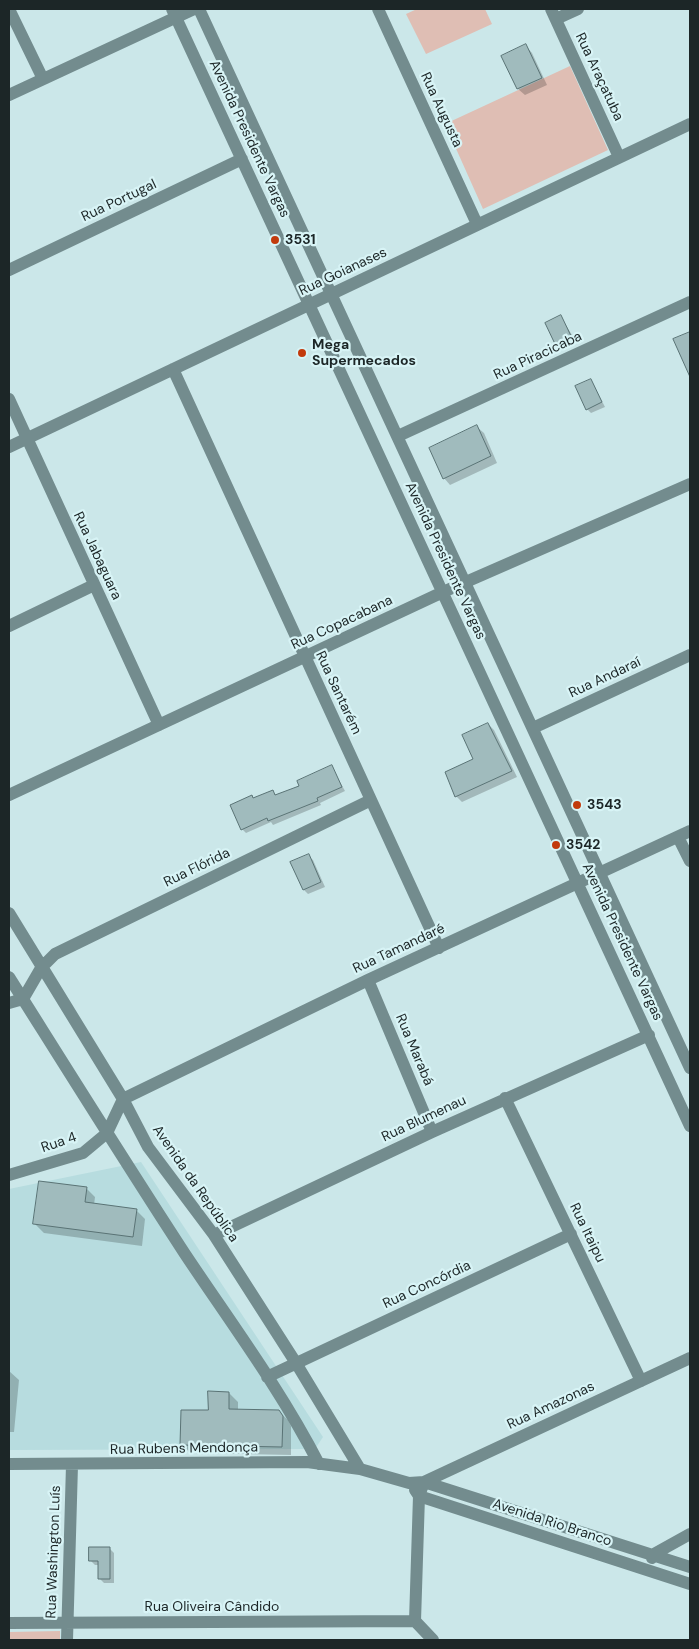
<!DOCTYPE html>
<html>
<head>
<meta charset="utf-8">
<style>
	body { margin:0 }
	#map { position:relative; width:699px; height:1649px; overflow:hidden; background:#cbe7e9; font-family:"DM Sans",sans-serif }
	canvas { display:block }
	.frame { position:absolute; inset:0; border:10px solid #1c2627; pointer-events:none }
</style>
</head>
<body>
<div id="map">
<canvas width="699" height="1649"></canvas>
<div class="frame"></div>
</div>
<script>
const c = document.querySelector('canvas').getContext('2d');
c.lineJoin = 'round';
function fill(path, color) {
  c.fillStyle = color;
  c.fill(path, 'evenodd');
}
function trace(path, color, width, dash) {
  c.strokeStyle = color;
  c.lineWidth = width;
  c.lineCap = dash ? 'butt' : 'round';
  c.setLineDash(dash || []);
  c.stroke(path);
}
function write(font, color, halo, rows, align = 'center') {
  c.font = font + ' "DM Sans",sans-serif';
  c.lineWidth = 4.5;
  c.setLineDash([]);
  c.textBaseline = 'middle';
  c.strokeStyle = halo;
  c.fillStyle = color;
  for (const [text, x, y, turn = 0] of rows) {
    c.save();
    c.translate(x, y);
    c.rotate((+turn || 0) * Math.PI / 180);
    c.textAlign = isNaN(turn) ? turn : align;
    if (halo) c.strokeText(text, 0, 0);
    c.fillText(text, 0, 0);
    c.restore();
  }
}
const built = new Path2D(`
	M141 1162 323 1437 315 1449 9 1450V1189Z`);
const green = new Path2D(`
	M417 9H485L492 24 426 54 406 14Z
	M570 66 608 150 483 209 445 124Z
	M60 1631V1640H9V1632Z`);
const shadow = new Path2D(`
	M526 46 532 53 547 85 525 95 518 89 503 56Z
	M561 317 575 340 560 347 556 343Z
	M591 380 605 407 591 413 587 409Z
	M477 427 484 433 497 463 450 485 444 478Z
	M488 724 494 730 517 777 462 802 456 796 475 760Z
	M331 766 345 791 320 803 321 805 273 825 271 822 246 833 242 829 254 799 272 791 277 796 300 787Z
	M308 856 313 860 325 887 308 894 304 890 292 863Z
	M86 1188 95 1197 94 1205 136 1210 145 1219 142 1246 44 1233 35 1224Z
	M9 1371 19 1380 14 1432H9Z
	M229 1393 238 1402V1410L278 1411 288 1420 291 1426V1455L190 1453 181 1444Z
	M110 1549 114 1553V1583H104L100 1579V1565H95L90 1560Z`);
const building = new Path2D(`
	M526 44 542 78 517 89 501 56Z
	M561 315 571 336 555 344 545 323Z
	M690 332V377L673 339Z
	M591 379 602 402 586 410 575 386Z
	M477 425 491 456 443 479 429 448Z
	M488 723 512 771 455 797 445 772 473 759 462 735Z
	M332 765 342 787 317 798 318 801 268 821 267 818 241 830 230 805 252 795 253 798 273 790 275 795 299 786 297 781Z
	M309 854 321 882 303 890 290 862Z
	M39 1181 87 1187 85 1202 137 1209 133 1237 33 1224Z
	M208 1391 229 1392V1409L279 1410 283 1416 282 1447 180 1445 181 1410H208Z
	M89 1547H110V1579H98V1561H89Z`);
const minor = new Path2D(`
	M9 9 43 79
	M172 9 690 1126
	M199 9 690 1068
	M378 9 477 224
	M551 9 619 157
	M556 19 578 9
	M9 95 194 9
	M9 270 242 159
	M173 369 439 948
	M9 399 159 725
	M398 436 690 302
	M9 447 690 124
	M9 626 94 585
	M533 728 690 655
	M9 795 443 592 690 484
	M678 837 690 861
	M9 913 123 1099 148 1147 214 1235 296 1363 360 1469
	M9 977C67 1069 125 1162 185 1254 231 1323 281 1390 319 1464
	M368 980 432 1132
	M9 1003 23 999 41 968 55 954 371 800
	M505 1098 641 1381
	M123 1099 368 980 690 831
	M9 1175 83 1153 107 1133 123 1099
	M214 1235 432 1132 649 1035
	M267 1377 571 1234
	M9 1464 307 1462 360 1469 409 1483 424 1482 690 1567
	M415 1490 419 1496 690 1584
	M652 1558 654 1554 690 1534
	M9 1623 415 1621
	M67 1640 72 1465
	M433 1640 415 1621 419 1496 424 1482 690 1358`);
const markers = [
	[275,240,5,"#c23a0c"],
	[302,353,5,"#c23a0c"],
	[577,805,5,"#c23a0c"],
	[556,845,5,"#c23a0c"]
];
const streetNames = [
	["Rua Araçatuba",599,77,65],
	["Rua Augusta",441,110,65],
	["Avenida Presidente Vargas",249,139,65],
	["Rua Portugal",119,201,-25],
	["Rua Goianases",343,272,-25],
	["Rua Piracicaba",538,356,-25],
	["Rua Jabaguara",97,556,65],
	["Avenida Presidente Vargas",445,561,65],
	["Rua Copacabana",342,623,-25],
	["Rua Andaraí",605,678,-25],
	["Rua Santarém",338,693,65],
	["Rua Flórida",197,868,-26],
	["Avenida Presidente Vargas",622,942,65],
	["Rua Tamandaré",399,949,-25],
	["Rua Marabá",414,1050,67],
	["Rua Blumenau",424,1119,-25],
	["Rua 4",59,1143,-19],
	["Avenida da República",195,1184,55],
	["Rua Itaipu",587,1233,64],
	["Rua Concórdia",427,1285,-25],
	["Rua Amazonas",551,1406,-25],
	["Rua Rubens Mendonça",184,1449,-1],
	["Avenida Rio Branco",552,1523,18],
	["Rua Washington Luís",54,1552,-88],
	["Rua Oliveira Cândido",212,1607]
];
const poiNames = [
	["3531",285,240],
	["Mega",312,345],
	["Supermecados",312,361],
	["3543",587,805],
	["3542",566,845]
];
fill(built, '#b7dcdf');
fill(green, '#dfbeb4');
fill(shadow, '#0003');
fill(building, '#a0bbbd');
trace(building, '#5a7375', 1);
trace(minor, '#738c8e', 12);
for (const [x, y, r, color] of markers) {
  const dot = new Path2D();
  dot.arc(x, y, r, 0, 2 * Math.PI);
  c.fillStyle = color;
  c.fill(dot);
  trace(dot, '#d8f4f6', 2);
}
write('14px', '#1c2627', '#d8f4f6', streetNames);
write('bold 14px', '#1c2627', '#d8f4f6', poiNames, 'left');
</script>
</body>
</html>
